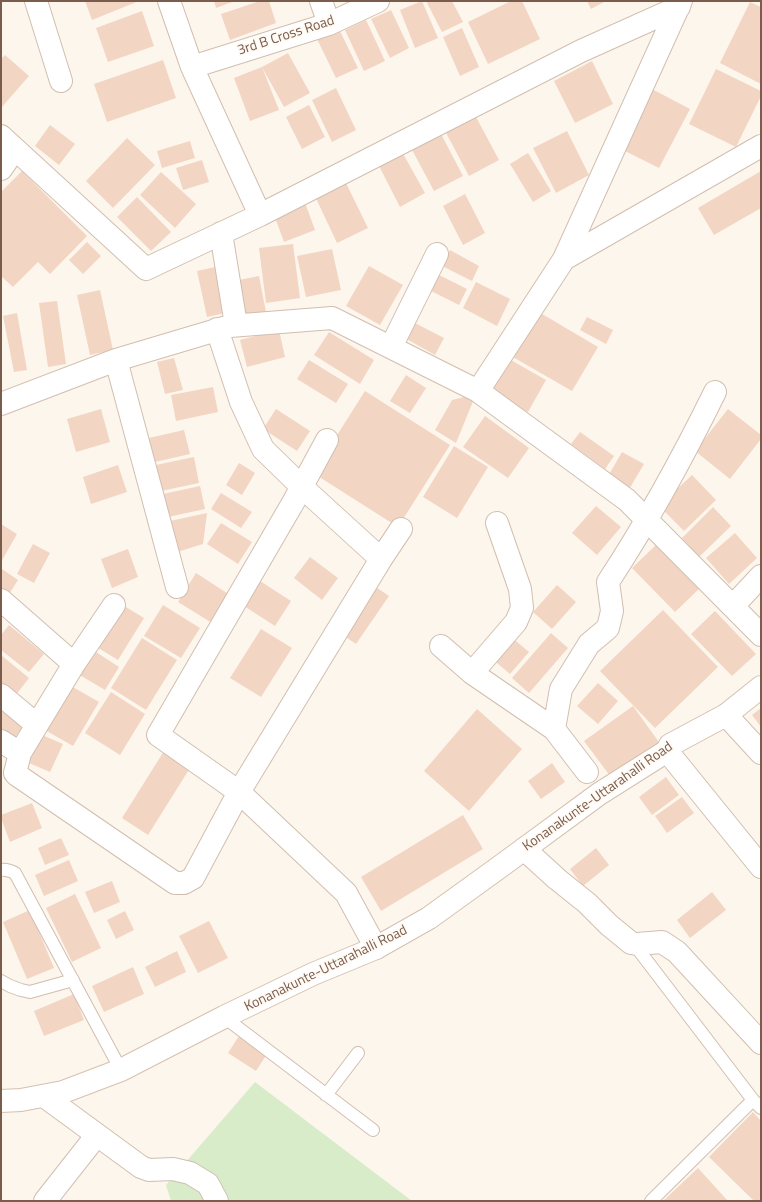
<!DOCTYPE html>
<html>
<head>
<meta charset="utf-8">
<style>
	body { margin:0 }
	#map { position:relative; width:762px; height:1202px; overflow:hidden; background:#fdf6ec; font-family:"Titillium Web",sans-serif }
	canvas { display:block }
	.frame { position:absolute; inset:0; border:2px solid #7a5c4d; pointer-events:none }
</style>
</head>
<body>
<div id="map">
<canvas width="762" height="1202"></canvas>
<div class="frame"></div>
</div>
<script>
const c = document.querySelector('canvas').getContext('2d');
c.lineJoin = 'round';
function fill(path, color) {
  c.fillStyle = color;
  c.fill(path, 'evenodd');
}
function trace(path, color, width, dash) {
  c.strokeStyle = color;
  c.lineWidth = width;
  c.lineCap = dash ? 'butt' : 'round';
  c.setLineDash(dash || []);
  c.stroke(path);
}
function write(font, color, halo, rows, align = 'center') {
  c.font = font + ' "Titillium Web",sans-serif';
  c.lineWidth = 3.5;
  c.setLineDash([]);
  c.textBaseline = 'middle';
  c.strokeStyle = halo;
  c.fillStyle = color;
  for (const [text, x, y, turn = 0] of rows) {
    c.save();
    c.translate(x, y);
    c.rotate((+turn || 0) * Math.PI / 180);
    c.textAlign = isNaN(turn) ? turn : align;
    if (halo) c.strokeText(text, 0, 0);
    c.fillText(text, 0, 0);
    c.restore();
  }
}
const green = new Path2D(`
	M255 1082 412 1201H171L166 1185Z`);
const building = new Path2D(`
	M85 1H139L92 20Z
	M214 1H235L216 8Z
	M260 1H269L276 23 230 40 221 14Z
	M422 1 438 38 415 48 400 10Z
	M426 1H452L463 22 442 32Z
	M511 1H522L540 39 488 64 468 22Z
	M587 1H606L591 9Z
	M750 2 761 7V84L720 63Z
	M391 10 409 48 390 58 371 19Z
	M142 11 154 46 108 62 96 28Z
	M366 20 385 61 364 71 345 30Z
	M338 27 358 68 336 78 316 37Z
	M462 28 479 67 460 76 443 37Z
	M288 53 310 93 284 107 262 67Z
	M5 55 29 76 1 108V59Z
	M163 60 176 98 107 122 94 84Z
	M592 61 613 104 575 123 554 81Z
	M262 67 279 110 250 121 234 78Z
	M716 69 761 91V96L736 147 689 124Z
	M336 88 356 130 332 142 312 100Z
	M650 88 690 109 659 168 619 148Z
	M309 105 325 137 302 149 286 117Z
	M475 115 499 160 469 176 445 131Z
	M50 125 75 144 59 165 35 146Z
	M439 130 463 176 434 191 410 146Z
	M567 131 589 175 556 193 533 148Z
	M127 138 155 165 113 208 86 181Z
	M190 141 195 158 162 168 157 151Z
	M401 150 425 193 400 207 377 162Z
	M528 153 551 191 533 202 510 164Z
	M202 160 209 182 183 190 176 168Z
	M22 171 87 236 50 274 38 262 13 287 1 276V192Z
	M761 171V208L714 235 698 208Z
	M161 172 196 204 175 228 140 195Z
	M343 177 368 228 337 243 313 192Z
	M465 194 485 233 463 245 443 206Z
	M137 197 171 232 151 251 117 217Z
	M304 200 315 230 284 242 273 212Z
	M87 242 101 256 83 274 69 260Z
	M293 244 300 298 266 303 259 248Z
	M332 249 341 290 306 297 297 256Z
	M450 250 479 266 472 281 442 266Z
	M224 265 234 311 207 317 197 271Z
	M369 266 403 285 380 325 346 306Z
	M435 273 467 289 459 305 427 289Z
	M259 276 266 312 241 318 234 281Z
	M476 282 510 299 497 326 463 308Z
	M100 290 113 350 90 355 77 295Z
	M57 301 66 364 48 367 39 303Z
	M537 311 598 347 572 391 511 356Z
	M17 313 27 370 14 372 3 316Z
	M587 317 613 330 606 344 580 330Z
	M411 321 444 338 435 355 403 337Z
	M279 330 285 357 247 367 240 340Z
	M329 332 374 360 360 384 314 355Z
	M504 356 546 380 528 412 486 389Z
	M174 358 183 390 165 394 157 362Z
	M309 360 348 384 336 403 297 379Z
	M406 375 426 388 410 413 390 401Z
	M213 387 218 412 176 421 171 395Z
	M365 391 450 445 398 527 313 473Z
	M476 394 456 443 435 430 452 400Z
	M101 409 110 442 76 452 67 419Z
	M276 409 310 431 297 451 263 429Z
	M728 409 761 435V439L730 479 695 451Z
	M485 416 529 448 508 478 463 447Z
	M184 430 190 454 155 462 149 438Z
	M580 432 614 456 605 469 571 444Z
	M454 446 488 467 457 518 423 497Z
	M622 452 644 464 628 491 607 478Z
	M194 457 199 483 161 491 156 465Z
	M239 463 255 473 242 495 226 485Z
	M118 465 127 492 91 504 83 477Z
	M692 475 716 500 684 531 659 506Z
	M200 486 205 509 168 517 163 494Z
	M221 493 252 512 241 528 211 509Z
	M596 506 621 527 597 555 572 533Z
	M713 507 731 526 699 557 682 538Z
	M207 513 203 544 177 552 170 521Z
	M221 523 252 542 238 564 207 544Z
	M1 524 17 534 1 562Z
	M735 533 757 558 729 584 706 558Z
	M33 544 50 553 34 583 17 574Z
	M657 544 700 588 675 612 632 568Z
	M128 549 138 577 112 588 101 559Z
	M310 557 338 578 322 600 294 578Z
	M2 569 18 580 6 599 1 596Z
	M196 573 230 595 212 623 178 602Z
	M260 581 291 601 275 626 244 606Z
	M370 583 389 596 356 644 337 631Z
	M557 585 576 602 552 629 533 612Z
	M121 604 144 618 118 660 95 646Z
	M163 605 200 628 181 658 144 636Z
	M663 610 718 667 655 728 600 671Z
	M715 611 756 654 732 676 691 634Z
	M9 625 44 654 29 672 1 650V635Z
	M261 629 292 648 261 697 230 678Z
	M551 633 568 648 529 693 512 678Z
	M510 636 529 652 510 674 491 658Z
	M142 638 177 660 146 710 111 688Z
	M93 650 119 667 105 690 78 674Z
	M1 655 29 678 15 696 1 684Z
	M598 683 618 701 598 724 577 706Z
	M71 686 99 702 73 746 45 730Z
	M111 692 145 714 120 755 85 733Z
	M633 706 661 745 613 780 584 741Z
	M1 707 25 724 12 741 1 733Z
	M761 708V727L752 715Z
	M477 709 522 749 469 811 424 771Z
	M35 732 63 744 50 772 22 760Z
	M164 751 190 768 148 835 122 818Z
	M552 763 565 782 541 799 528 781Z
	M666 777 679 795 652 815 639 797Z
	M682 797 694 813 667 833 655 816Z
	M32 803 42 828 10 842 1 818V815Z
	M463 815 483 849 381 911 361 877Z
	M61 838 69 855 45 865 38 848Z
	M596 848 609 865 583 886 570 869Z
	M69 860 78 881 44 896 35 875Z
	M112 881 120 902 94 913 85 892Z
	M712 892 726 910 690 938 677 920Z
	M75 894 101 948 72 962 46 908Z
	M30 910 54 968 27 979 3 922Z
	M125 911 134 930 116 939 107 920Z
	M209 921 228 958 198 973 179 936Z
	M177 951 186 972 155 987 145 967Z
	M133 967 144 994 104 1012 92 986Z
	M74 994 84 1020 44 1036 34 1011Z
	M239 1036 267 1054 256 1071 228 1053Z
	M753 1112 761 1121V1201H754L709 1157Z
	M698 1168 728 1201H663Z`);
const service = new Path2D(`
	M1 870C6 869 11 871 15 873L121 1070
	M634 944 753 1100 761 1108
	M1 981 10 986 21 990 30 992 73 980
	M224 1017 373 1130
	M326 1095 358 1053
	M651 1201 753 1100`);
const minor = new Path2D(`
	M36 1 61 81
	M169 1 192 67 260 215 581 51 679 7
	M321 1 329 24
	M192 67 329 24 378 1
	M1 136 146 269 260 215
	M1 169 15 149
	M221 233 236 325
	M564 259 761 146
	M217 329 241 402 263 449 302 487 381 559
	M391 347 437 254
	M116 360 177 587
	M478 391 564 259 681 1
	M1 404 116 360 230 326 332 318 478 391 627 500 761 635
	M327 440 294 501 158 735 239 792 346 893 376 948
	M1 600 74 664
	M733 606 761 576
	M441 646 472 673 554 729
	M472 673 516 622 522 608 520 589 497 523
	M1 695 37 725 74 664 114 605
	M726 715 761 753
	M37 725 20 753 15 773 17 775 175 883H184L193 878 239 792 381 559 401 529
	M1 741 20 753
	M667 751 761 867
	M587 772 554 729 561 689 589 644 608 628 612 611 608 582C648 521 683 457 715 392
	M524 849 557 879 587 903 609 925 631 943 637 944 662 942 677 952 761 1043
	M44 1096 141 1167 149 1170 173 1169 190 1173 208 1184 217 1201
	M45 1201 97 1135`);
const secondary = new Path2D(`
	M1 1101 21 1100 63 1092 121 1070 224 1017 313 974 376 948 429 918 501 866 599 794 667 751 670 745 726 715 761 687`);
const streetNames = [
	["3rd B Cross Road",286,36,-18],
	["Konanakunte-Uttarahalli Road",598,797,-35],
	["Konanakunte-Uttarahalli Road",326,969,-26]
];
fill(green, '#d8ecc9');
fill(building, '#f3d5c3');
trace(service, '#d1beb0', 14);
trace(minor, '#d1beb0', 24);
trace(secondary, '#d6c0b0', 24);
trace(service, '#fff', 12);
trace(minor, '#fff', 22);
trace(secondary, '#fff', 22);
write('14px', '#7a5c4d', '#fffaf3', streetNames);
</script>
</body>
</html>
